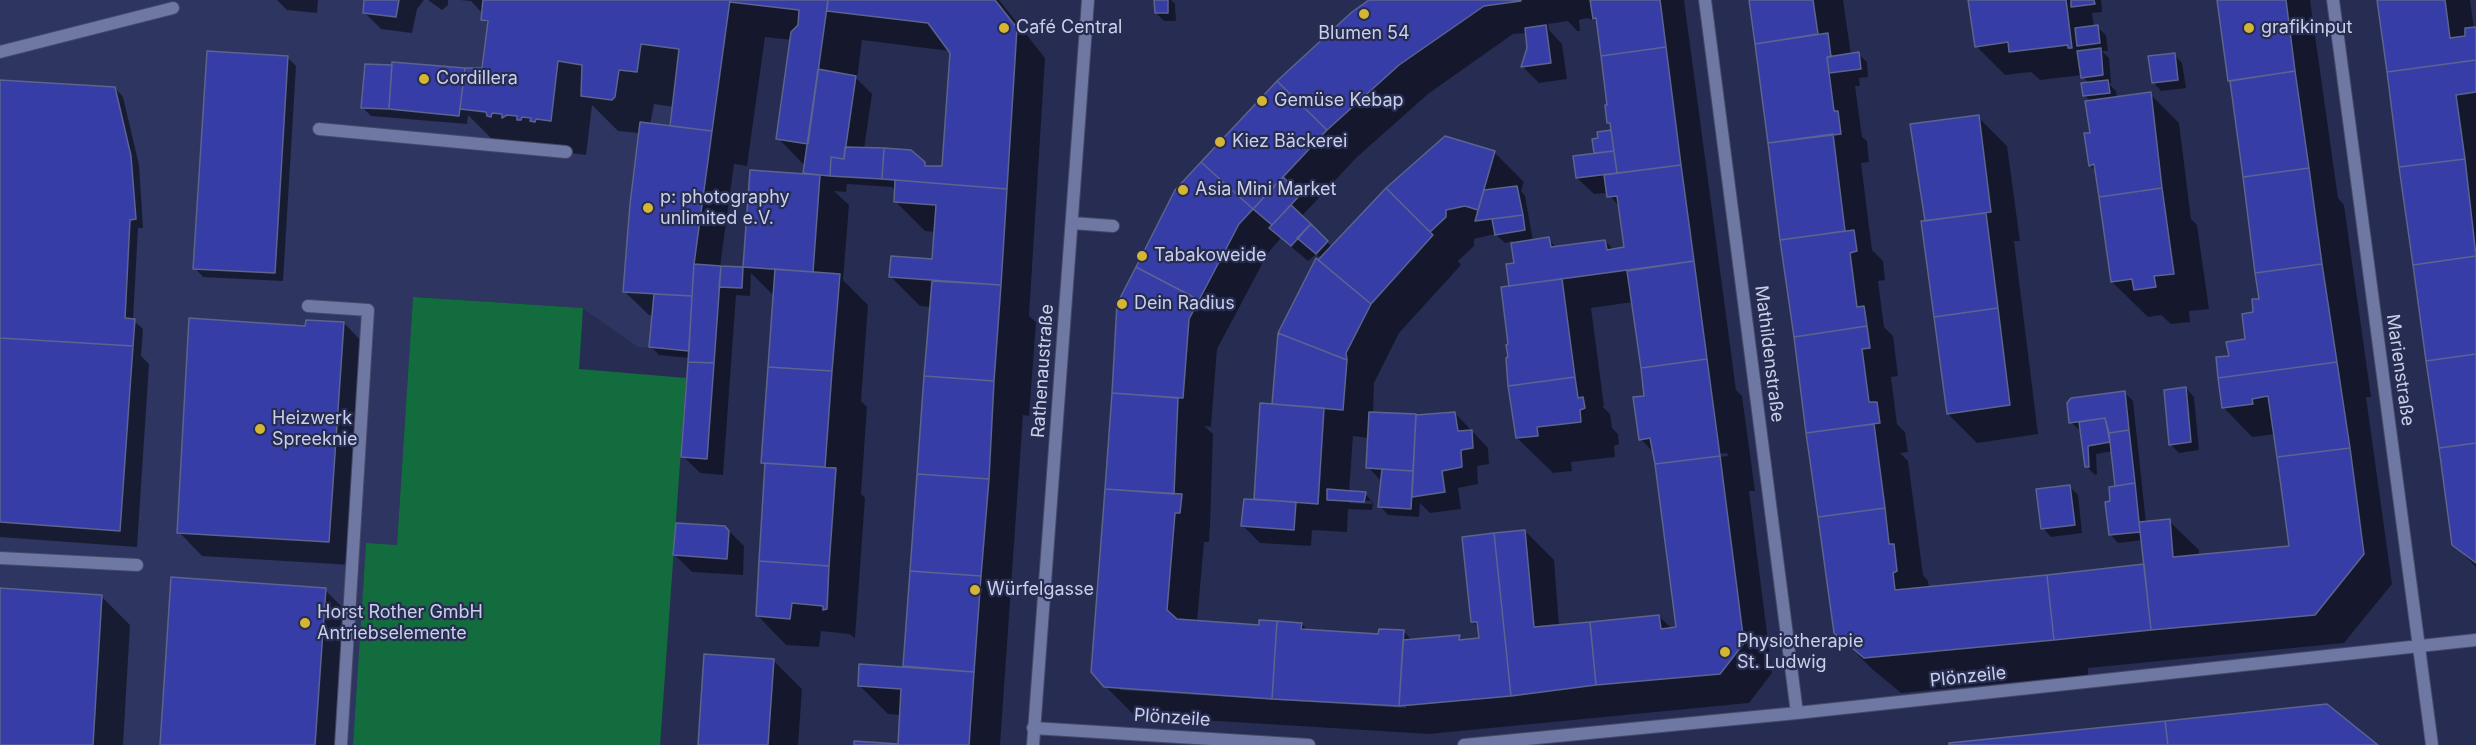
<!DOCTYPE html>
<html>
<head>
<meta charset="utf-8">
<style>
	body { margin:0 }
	canvas { display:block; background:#272d52 }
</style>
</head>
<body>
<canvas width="2476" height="745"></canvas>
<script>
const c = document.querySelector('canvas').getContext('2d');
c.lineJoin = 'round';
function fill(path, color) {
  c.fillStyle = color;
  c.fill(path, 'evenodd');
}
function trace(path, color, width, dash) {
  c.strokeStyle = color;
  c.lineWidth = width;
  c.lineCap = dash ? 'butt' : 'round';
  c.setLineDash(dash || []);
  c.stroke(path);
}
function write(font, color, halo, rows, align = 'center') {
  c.font = font + ' Inter,sans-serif';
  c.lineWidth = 4.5;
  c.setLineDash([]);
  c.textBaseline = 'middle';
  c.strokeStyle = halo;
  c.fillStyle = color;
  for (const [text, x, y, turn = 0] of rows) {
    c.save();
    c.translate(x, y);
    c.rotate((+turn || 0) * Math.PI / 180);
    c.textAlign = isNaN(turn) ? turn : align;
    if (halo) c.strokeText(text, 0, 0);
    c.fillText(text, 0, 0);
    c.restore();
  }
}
const built = new Path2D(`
	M0 0H730L694 264 689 351 638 347 582 308 413 297 397 546 366 544 353 745H0Z`);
const green = new Path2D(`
	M413 297 583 308 579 369 686 378 660 745H353L366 543 397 545Z`);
const shadow = new Path2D(`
	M277 0H318L317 13 287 10Z
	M366 0H424L417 9 412 33 381 29 364 12Z
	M428 0H448V5L442 10Z
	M460 0H999L1045 58 1029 316 1036 322 1029 416 1023 415 1000 745H900L901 715 888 714 859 685 905 668 931 307 920 306 891 277 933 260 935 232 925 231 896 202V192L892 187 847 184 846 192 834 191 849 205 843 280 868 305 861 401 867 407 861 494 865 498 855 638 849 634 821 631 819 647 786 645 757 615 767 466 763 462 774 296 751 273 750 296 736 295 723 475 700 473 683 456 690 358 659 355 651 347 653 316 649 315 625 292 640 133 618 131 592 105 586 155 571 153V156L497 144 468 115 467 124 371 116 362 107 465 69H484L489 26 483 19V14L471 1ZM765 37 792 40 778 138 806 167 805 173 808 176 752 171 745 268 720 267 734 164 747 166ZM862 40 950 51 944 168 928 167 924 163 864 149 872 94 857 79ZM654 104 674 107 671 127 650 125Z
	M1155 0H1171L1175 4 1176 21H1164L1156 13Z
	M1372 0H1684L1736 390 1742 396 1755 491H1749L1772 673 1749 703 1429 734 1135 716 1105 686 1115 394 1113 392ZM1587 18 1598 22 1609 107 1608 122 1612 126 1613 132 1595 153 1597 155 1577 178 1594 194 1608 193 1620 208 1625 249 1614 250 1605 241 1557 248 1548 239 1533 241 1525 196 1521 191 1524 182 1495 153 1445 137 1387 189 1332 247 1301 217 1356 158 1428 94 1513 34 1527 33 1529 48 1523 67 1539 83 1567 79 1562 44 1549 30 1548 24 1568 21 1577 31H1580L1579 20ZM1495 234 1505 243 1513 241 1515 264 1510 288 1509 358 1517 438 1553 473 1572 471 1571 462 1615 457 1614 446 1619 444 1618 434 1612 428 1610 414 1602 406H1604L1591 308 1633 302 1646 398 1641 439 1654 453 1678 628 1672 629 1659 616 1559 626 1554 560 1525 531 1472 621 1479 628 1480 639 1464 641 1459 637 1413 641 1403 631 1379 635 1308 631 1302 624 1260 627 1197 622 1204 542H1209L1210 525 1213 434 1204 426 1211 427 1217 349 1268 253 1281 238 1308 261 1316 254 1321 258 1318 262 1273 406 1262 405 1255 501 1243 526 1260 543 1311 546 1312 530 1347 532 1348 509 1372 510 1373 502 1365 494 1349 493 1353 436 1369 438 1368 467 1382 482 1380 506 1388 515 1419 517 1420 503 1430 513 1461 509 1458 488 1478 484 1477 466 1489 464 1488 448 1455 413 1416 417 1373 413 1374 383 1399 333 1461 265 1458 261 1474 246V239ZM1727 453 1728 456 1672 463V460ZM1349 500 1372 501V504L1349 503ZM1120 687 1406 705V708L1120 690Z
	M1750 0H1843L1851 55 1858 54 1867 62 1868 77 1859 78 1860 86H1855L1862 137 1867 141 1869 162 1861 163 1872 250 1883 261 1885 280 1878 281 1884 327 1893 336 1898 376 1891 377 1897 424 1905 432 1908 452 1900 453 1908 461 1923 575 1928 581 1929 588 2146 565 2143 540 2118 543 2110 534 2112 502 2117 487 2113 451 2096 454 2097 474 2095 475 2086 466 2082 430H2079L2071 422 2124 392 2133 401 2146 523 2169 521 2199 550V556L2291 547 2275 434 2252 437 2223 407 2230 357 2247 341 2261 301 2219 0H2310L2338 198 2344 205 2371 397H2366L2392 584 2344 643 2088 668V675L1901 693 1871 668 1835 632Z
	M1970 0H2101L2102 12 2092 13 2094 27H2097L2106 35 2108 51H2102L2109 58 2111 83 2109 84 2116 91 2117 98 2150 94 2179 123 2191 219 2197 225 2209 309 2189 311 2190 322 2171 324 2161 315 2148 317 2112 282 2097 172 2090 165 2091 102 2084 95 2089 84 2082 75 2040 80 2031 72 2005 75 1976 46Z
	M2378 0H2470L2474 28H2476V567L2453 544Z
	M2174 54 2182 63 2186 88 2161 91 2153 82Z
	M287 57 296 66 283 281 203 277 195 268Z
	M0 81 115 88 123 97 139 165 143 228H138L133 320 143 329 141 356 149 364 137 547 0 537Z
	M1978 117 2007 146 2020 241H2014L2038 434 1977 443 1948 414 1927 222Z
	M344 323 367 347 352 565 202 556 179 532 306 328Z
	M2186 388 2194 397 2199 450 2179 453 2170 444Z
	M2070 487 2078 495 2082 533 2051 537 2043 528Z
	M727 529 744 546 743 575 692 572 675 555Z
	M0 590 101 596 130 625 123 745H0Z
	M325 590 349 614 340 745H162Z
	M773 660 802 689 798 745H700Z`);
const building = new Path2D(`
	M364 0H399L396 17 363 13Z
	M483 0H730L712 131 670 126 679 49 641 44 637 72 619 70 615 97 612 100 581 96 582 65 558 61 551 121 536 119 535 122 530 121 531 118 522 117 521 120H517V116L507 115 502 118V114L492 113 491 117 487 116 486 112 460 109 465 68H482L488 21 481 20Z
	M730 0H828L808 144 776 139 791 32 798 25 799 10 730 2Z
	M828 0H995L1017 28 1007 189 882 179 884 148 911 150 925 162V166H942L950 53 928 23 827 11Z
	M1154 0H1168V13H1155Z
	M1369 0H1521V1L1484 6 1399 65 1327 130 1277 81 1352 12Z
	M1590 0H1660L1666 47 1601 56 1596 18 1593 19Z
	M1749 0H1813L1818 34 1755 44Z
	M1968 0H2066L2072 48H2068V45L2009 52 2008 42 1975 47Z
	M2071 0H2094L2095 4 2071 7Z
	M2217 0H2286L2295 71 2228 81Z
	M2377 0H2445L2450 38 2465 36V28L2476 27V60L2387 72Z
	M1546 25 1551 63 1521 67 1527 48 1525 28Z
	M2098 25 2100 43 2077 46 2075 28Z
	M1828 33 1831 57H1827L1834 111H1838L1841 134 1768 143 1755 44Z
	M1666 47 1681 165 1617 173 1610 123H1607L1605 105H1607L1601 56Z
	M2101 48 2103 75 2081 78 2077 51Z
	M207 51 288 56 275 273 193 269Z
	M1859 52 1861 69 1829 73 1827 57Z
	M2175 53 2178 80 2152 83 2148 56Z
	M2476 60V92L2456 95 2465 159 2399 167 2387 72Z
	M392 62 465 68 459 116 389 109Z
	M365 64 392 65 389 109 361 108Z
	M818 69 856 76 844 159 831 157 830 176 803 173Z
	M2295 71 2309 168 2243 177 2230 81Z
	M0 80 115 87 131 156 136 219 130 220 125 318 135 319 133 346 0 338Z
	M2108 80 2110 93 2083 96 2081 83Z
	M1277 81 1327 130 1253 209 1201 162Z
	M2151 92 2162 188 2099 197 2094 164 2089 166 2084 133H2090L2085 101Z
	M1979 115 1991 212 1925 221 1910 124Z
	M640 122 712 131 694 264 692 296 623 292 630 204Z
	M1611 130 1614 151 1594 153 1592 139 1598 138 1597 132Z
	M1833 134 1845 231 1780 240 1768 143Z
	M1445 136 1495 151 1478 210 1465 206 1446 210V217L1430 232 1386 188Z
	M845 147 884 148 882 179 830 176 831 157 844 159Z
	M1614 151 1617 173 1576 178 1573 156Z
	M2465 159 2476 256 2413 265 2399 167Z
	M1201 162 1253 209 1239 224 1199 300 1136 267 1175 190Z
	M1681 165 1694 261 1509 286 1506 264 1514 263 1511 243 1549 237 1551 247 1605 240 1607 250 1624 247 1617 196 1607 197 1604 175Z
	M2309 168 2322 264 2255 273 2243 177Z
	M750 170 820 175 813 272 743 267Z
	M1283 177 1301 194 1272 225 1253 209Z
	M895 180 1007 189 1001 285 889 277 891 256 932 259 936 205 894 202Z
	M1517 186 1523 215 1475 221 1484 190Z
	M1386 188 1433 235 1371 304 1318 260Z
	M2162 188 2174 274 2154 276 2156 287 2134 290 2132 279 2111 282 2099 197Z
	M1291 205 1311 224 1291 246 1269 228Z
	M1986 213 1998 308 1934 317 1921 221Z
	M1523 215 1525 230 1495 235 1492 219Z
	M1311 224 1328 241 1316 254 1297 238Z
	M1854 230 1857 251 1850 253 1857 307 1864 306 1867 326 1794 337 1780 240Z
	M2476 256V354L2426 361 2413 265Z
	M1316 258 1371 304 1346 353 1347 360 1278 333Z
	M1694 261 1707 359 1641 368 1627 271Z
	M694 264 721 266 714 363 688 362Z
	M2322 264 2337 362 2218 378 2216 357 2229 356 2226 342 2245 339 2242 314 2253 312 2252 299H2259L2255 273Z
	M721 266 743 267 742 288 719 287Z
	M1136 267 1199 300 1189 319 1183 398 1112 393 1117 304Z
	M775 269 840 274 832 371 768 367Z
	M1562 279 1575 377 1508 386 1506 358 1508 357 1506 345 1508 344 1501 287Z
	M932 281 1001 285 994 381 924 376Z
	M654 294 692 296 689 351 649 347Z
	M1998 308 2010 405 1947 414 1934 317Z
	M189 318 305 326 306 320 344 322 329 542 177 533Z
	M1867 326 1870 348 1862 349 1869 402H1877L1880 423 1806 433 1794 337Z
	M1278 333 1347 360 1343 410 1272 404Z
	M0 338 133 346 120 531 0 522Z
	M2476 354V443L2439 448 2426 361Z
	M1707 359 1720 456 1655 464 1650 438 1639 440 1633 397 1644 396 1641 368Z
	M688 362 714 363 707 459 681 457Z
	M2337 362 2350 448 2277 457 2268 396 2252 399 2253 404 2222 408 2218 378Z
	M768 367 832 371 825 467 761 463Z
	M924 376 994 381 989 479 917 474Z
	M1575 377 1578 398 1583 397 1585 408 1580 410 1581 422 1537 427 1538 436 1516 438 1508 386Z
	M2186 387 2191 442 2169 445 2164 390Z
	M2125 391 2129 430 2109 433 2105 418 2069 423 2067 403 2071 398Z
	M1112 393 1178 398 1174 494 1105 489Z
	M1260 403 1324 408 1318 504 1254 499Z
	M1369 412 1416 414 1413 471 1366 468Z
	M1455 412 1458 431 1472 430 1473 448 1461 450 1462 467 1442 471 1445 492 1412 497 1416 415Z
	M2105 418 2110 442 2088 446 2089 467H2085L2079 422Z
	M1874 424 1885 508 1818 517 1806 433Z
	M2129 430 2135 483 2115 486 2109 433Z
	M2476 443V563L2452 545 2439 448Z
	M2350 448 2364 554 2315 615 2151 630 2139 522 2170 519 2173 557 2289 546 2277 457Z
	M1720 456 1744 643 1720 674 1596 685 1590 622 1659 615 1661 629 1676 627 1655 464Z
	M765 463 836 468 829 566 759 561Z
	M1382 469 1413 471 1411 509 1378 507Z
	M917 474 989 479 981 576 910 571Z
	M2135 483 2140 532 2109 535 2105 502 2110 501 2109 487Z
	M2070 485 2075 525 2041 529 2036 489Z
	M1105 489 1182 494 1180 513H1175L1167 610 1177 619 1259 625V620L1277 621 1272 699 1104 687 1091 672Z
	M1327 489 1366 492 1364 502 1327 500Z
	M1244 499 1296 502 1294 530 1241 526Z
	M1885 508 1889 544H1894L1897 571 1893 573 1895 590 2047 575 2054 640 1864 658 1834 633 1818 517Z
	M676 523 725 526 729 531 727 559 673 555Z
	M1525 530 1534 627 1590 622 1596 685 1511 696 1494 533Z
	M1494 533 1511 696 1399 706 1403 640 1460 635 1459 640 1479 638 1477 622H1471L1462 537Z
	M759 561 829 566 827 609 823 610V606L792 603 790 619 756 616Z
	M2144 564 2151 630 2054 640 2047 575Z
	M910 571 981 576 974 672 903 666Z
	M171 577 326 588 315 745H160Z
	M0 588 102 595 93 745H0Z
	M1277 621 1302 623 1301 629 1378 634 1379 629 1404 630 1399 706 1272 699Z
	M704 654 774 659 768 745H698Z
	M859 664 974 672 969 745H854V741L898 744 901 689 858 686Z
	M2327 704 2378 745H2168L2165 721Z
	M2165 721 2168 745H1949V743Z`);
const lane = new Path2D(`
	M0 52 173 8
	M319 129 566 152
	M1072 223 1113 226
	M308 306 368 310 341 745
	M0 558 137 565`);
const street = new Path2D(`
	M1705 0 1797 713
	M2333 0 2432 745
	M1033 728 1309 745
	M1033 745 1088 0
	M1464 745 1797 713 2476 640`);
const markers = [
	[1364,14,6,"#d5b534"],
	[1004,28,6,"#d5b534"],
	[2249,28,6,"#d5b534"],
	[424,79,6,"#d5b534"],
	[1262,101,6,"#d5b534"],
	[1220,142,6,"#d5b534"],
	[1183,190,6,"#d5b534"],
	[648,208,6,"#d5b534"],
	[1142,256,6,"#d5b534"],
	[1122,304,6,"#d5b534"],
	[260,429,6,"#d5b534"],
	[975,590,6,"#d5b534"],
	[305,623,6,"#d5b534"],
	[1725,652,6,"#d5b534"]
];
const poiNames = [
	["Café Central",1016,28],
	["grafikinput",2261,28],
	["Blumen 54",1364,34,"center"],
	["Cordillera",436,79],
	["Gemüse Kebap",1274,101],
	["Kiez Bäckerei",1232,142],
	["Asia Mini Market",1195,190],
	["p: photography",660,198],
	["unlimited e.V.",660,219],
	["Tabakoweide",1154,256],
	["Dein Radius",1134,304],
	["Heizwerk",272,419],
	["Spreeknie",272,440],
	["Würfelgasse",987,590],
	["Horst Rother GmbH",317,613],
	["Antriebselemente",317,634],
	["Physiotherapie",1737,642],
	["St. Ludwig",1737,663]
];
const streetNames = [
	["Mathildenstraße",1769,354,83],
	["Marienstraße",2400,370,82],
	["Rathenaustraße",1043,371,-86],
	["Plönzeile",1968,677,-6],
	["Plönzeile",1172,718,4]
];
fill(built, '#2d3560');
fill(green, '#136c3e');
fill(shadow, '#0007');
fill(building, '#373da7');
trace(building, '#5b648e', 1.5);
trace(lane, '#454969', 14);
trace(street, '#454969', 14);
trace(lane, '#6e78a3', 12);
trace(street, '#6e78a3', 12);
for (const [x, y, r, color] of markers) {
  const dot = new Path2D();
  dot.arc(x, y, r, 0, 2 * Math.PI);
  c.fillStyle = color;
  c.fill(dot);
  trace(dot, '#272d52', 2);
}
write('18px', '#cad0e8', '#272d52', poiNames, 'left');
write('18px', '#cad0e8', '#272d52', streetNames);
</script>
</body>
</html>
